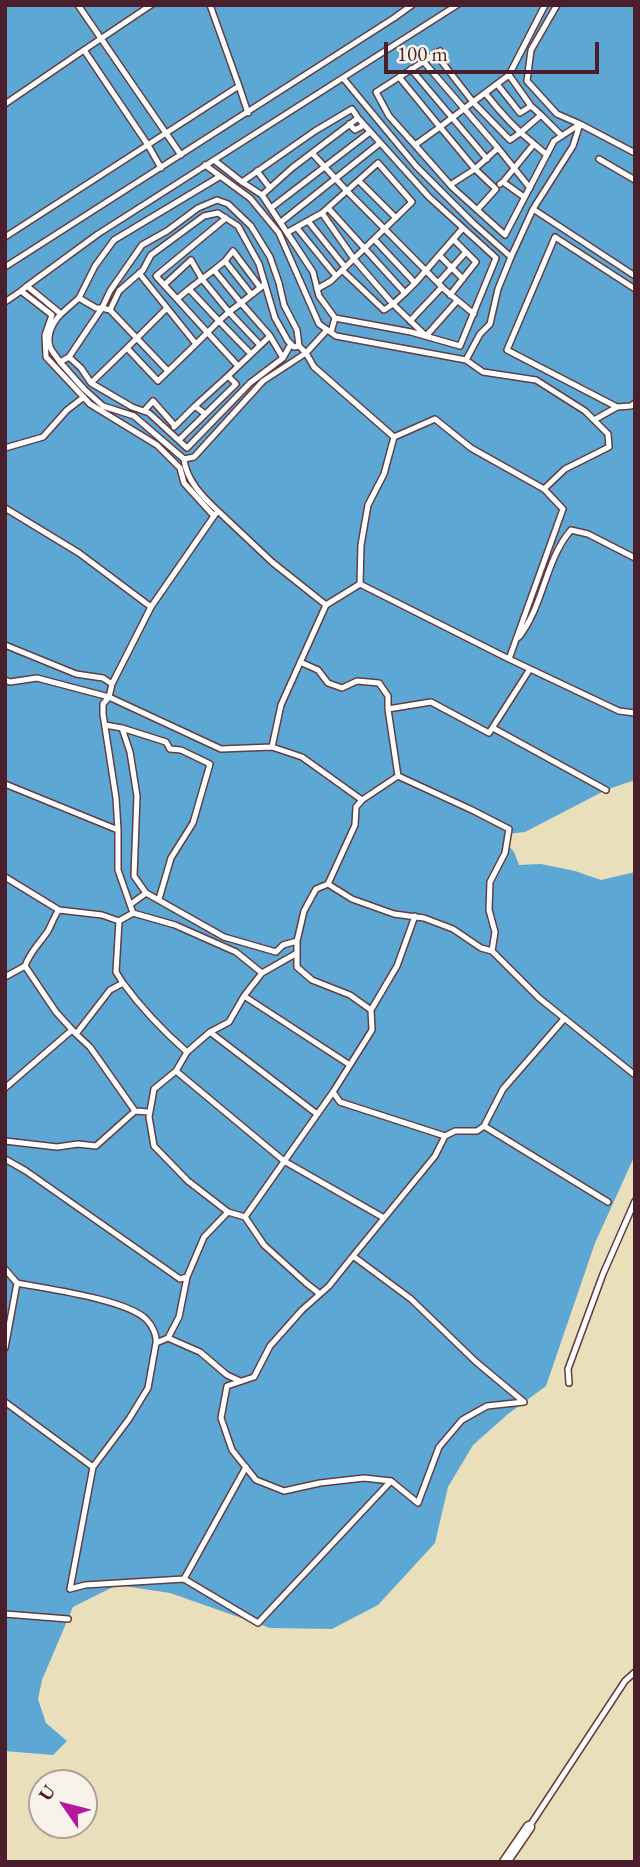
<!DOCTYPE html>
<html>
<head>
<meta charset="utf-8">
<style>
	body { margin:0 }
	#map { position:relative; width:640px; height:1867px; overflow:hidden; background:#e9dfba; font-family:"EB Garamond",serif }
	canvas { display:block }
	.frame { position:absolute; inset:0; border:7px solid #4a1f2b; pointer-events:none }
	.north { position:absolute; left:28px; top:1769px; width:70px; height:70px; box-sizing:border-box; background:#f7f3e8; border:2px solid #b29e9c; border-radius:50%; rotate:305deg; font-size:19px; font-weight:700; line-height:28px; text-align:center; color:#4a1f2b }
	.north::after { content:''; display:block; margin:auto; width:24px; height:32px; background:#b5179e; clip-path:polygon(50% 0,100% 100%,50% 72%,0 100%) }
	.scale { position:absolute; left:384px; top:42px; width:215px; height:32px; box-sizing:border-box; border:4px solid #4a1f2b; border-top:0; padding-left:9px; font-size:21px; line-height:24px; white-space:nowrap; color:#4a1f2b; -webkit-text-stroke:5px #f7f3e8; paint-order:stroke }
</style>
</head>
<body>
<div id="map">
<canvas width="640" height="1867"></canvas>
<div class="frame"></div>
<div class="north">U</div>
<div class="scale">100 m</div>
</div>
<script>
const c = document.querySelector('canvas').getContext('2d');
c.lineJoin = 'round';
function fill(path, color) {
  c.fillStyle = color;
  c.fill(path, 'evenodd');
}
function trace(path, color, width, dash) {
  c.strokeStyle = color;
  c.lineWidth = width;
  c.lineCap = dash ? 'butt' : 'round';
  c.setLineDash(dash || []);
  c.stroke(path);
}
const water = new Path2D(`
	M5 5H635V780L606 790 525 832 507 834 505 842 514 852 519 865 541 864 575 871 601 880 635 872V1155L595 1243 546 1386 508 1414 473 1445 448 1487 435 1543 378 1605 332 1629 270 1628 170 1593 117 1585 73 1607 42 1680 38 1699 46 1723 67 1741 53 1755 5 1751Z`);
const service = new Path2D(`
	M78 5 181 155
	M210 5 239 86
	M84 50 151 5
	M440 51 376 92 389 116 415 145 453 188 505 235 554 141 580 124 635 153
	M435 53 473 102 440 127 475 169 498 148
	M423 61 498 148 530 188
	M411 69 487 159
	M399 77 440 127 415 145
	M343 78 416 166 473 223 511 257 533 209 573 146 580 124 557 114 527 81 531 50 557 5
	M497 84 520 113 531 106 541 115
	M485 93 509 75
	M5 104 84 50 148 145 161 168
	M531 106 509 75 545 5
	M349 124 355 130 364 125
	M534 144C515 129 500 112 485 93L473 102 510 140 520 133 541 115 562 136
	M312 153 345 189 445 290 474 314
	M599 159 635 180
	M214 160 242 182 262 195 292 168 358 118 352 109 315 131 242 182
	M205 165 250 198 279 233 319 324 336 336 466 360 480 334 490 324 498 289 511 257
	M257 171 270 188
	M219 177 114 240 95 266 79 298 61 314 27 286 98 234 457 5
	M359 181 396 218
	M503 182 534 144 547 155
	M500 184 503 182 524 197
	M450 185 475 169 496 189 477 210
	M262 195 313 272 319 296 335 318 331 332
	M271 208 370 132
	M328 208 405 293 415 283 374 239
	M533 209 635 276
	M322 213 354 259 393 304 384 310 342 270
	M226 218 156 276 238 366
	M308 221 345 267
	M281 222 380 143
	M297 228 336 276
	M288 232 322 213 378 163 412 202 331 281 317 289
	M5 237 239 86 248 113
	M439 255 463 279
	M225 261 233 251 260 287
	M5 267 394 18 412 5
	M139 273 196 344 219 321 251 354
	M415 283 463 228
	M438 283 466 252
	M265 284 241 303 270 336 283 358
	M164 285 191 260 202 279 214 270
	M27 286 21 291 52 315 45 335 46 357 90 404 157 445 180 468 184 483 214 516 218 511C203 497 186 480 184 459
	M189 289 202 279 229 312 241 303 214 270 225 261 251 294
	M405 293 393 304 426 336 457 301
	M450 295 476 262 453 239
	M79 298 96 308H102L69 357 81 368 91 383 132 407 149 413 187 448 250 383 283 358 291 344
	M177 299 189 289 219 321 229 312 260 345
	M5 302 21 291
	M110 310 168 371
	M335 318 411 332 460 346 496 258 429 197 358 118
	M410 321 442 287
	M299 346 294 347 288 341 275 318 259 264 238 226 218 213 204 216 151 255 143 270 119 291 110 310 102 308 110 291 142 245 167 231 198 208 217 200 228 204 251 226 270 257 279 283 284 305 297 330 299 346 306 353 327 330
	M127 348 167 308
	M69 357 60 362 84 389 103 406 134 416 184 459 194 457 263 381 306 353 314 367 394 437 384 474 368 505 361 545 360 584 326 605 272 562 218 511
	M466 360 483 372 536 380 585 411 608 434 609 447 565 469 544 489
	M60 362C57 357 52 352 50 347 46 335 53 322 61 314
	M228 376 270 336
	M91 383 127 348 158 381 196 344
	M617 407 507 350 555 237 635 289
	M144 411 153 401 175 426
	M594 420 617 407 631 406 635 403
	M174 427 195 406
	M179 440 236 384 228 376 195 406 205 414
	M5 448 43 437 67 410 84 397
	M5 508 79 553 151 607 214 516
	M360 584 509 659 563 509 544 489 471 448 435 419 394 437
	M519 637C544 605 545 560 571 530L588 534 635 558
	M5 645 76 674 103 678 112 684 151 607
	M509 659 619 711 635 713
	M300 662 318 670 328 683 342 688 357 681 379 683 388 696V709L431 702 489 733 530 669
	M5 680 10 682 37 678 109 697 112 684
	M105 725 122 728 166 742 170 749 181 750 210 764 193 823 171 858 159 899
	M122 728 130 752 137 796 134 876 146 893
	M493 728 606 790
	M272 747 302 757 362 800 398 776
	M5 784 118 830V870L133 913
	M362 800 356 807 355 825 328 884 316 889 304 911 297 941V967L312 980 350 995 371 1010
	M118 830 116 798 103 714V704L109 697 221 749 272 747 281 705 326 605
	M5 877 59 910
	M328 884 352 899 394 914 424 918 453 929 481 948 492 951 495 932 489 910 490 882 505 853 509 829 472 810 398 776 388 709
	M131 904 146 893 224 937 276 952 283 945 297 941
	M415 916 397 966 371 1010 372 1030 333 1092 340 1102 445 1136 455 1131H477L484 1126 503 1089 564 1019
	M492 951 539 998 635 1075
	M297 953 262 973 244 996 350 1065
	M5 977 25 966
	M123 983 116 972 119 921 133 913 175 925 236 952 262 973
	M210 1032 229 1022 244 996
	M76 1034 56 1012 25 966C30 952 39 944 48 931 52 924 54 916 59 910L102 915 119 921
	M176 1071 154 1089 149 1117 154 1146 188 1181 228 1212
	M5 1088 72 1030
	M135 1111 90 1047 76 1034 110 990 123 983C142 1009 162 1030 187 1052
	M317 1114 210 1032 187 1052 176 1071 284 1161 384 1218
	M484 1126 608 1202
	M5 1141 57 1147 78 1144 96 1146 135 1111 149 1112
	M5 1159 26 1171 180 1279 187 1277
	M245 1217 333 1092
	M353 1256 329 1286 302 1310 270 1346 254 1377 227 1386 221 1418 232 1450 256 1480 284 1491 320 1483 364 1478 391 1481 418 1503 439 1447 462 1420 487 1406 524 1402 475 1361 411 1299 353 1256 435 1156 445 1136
	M5 1269 17 1283
	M168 1338 156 1343 148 1388 129 1419 93 1467 70 1589 85 1585 184 1579
	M5 1348 17 1283C47 1289 125 1299 146 1319 152 1325 157 1335 156 1343
	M240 1381 227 1375 200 1352 168 1338 179 1317 187 1277 204 1237 228 1212 245 1217 264 1245 306 1283 320 1294
	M569 1383 568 1369 603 1274 635 1201
	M5 1402 93 1467
	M246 1467 184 1579 258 1623 391 1481
	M5 1614 68 1619
	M529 1827 625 1681 635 1672`);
const minor = new Path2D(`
	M505 1862 529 1827`);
fill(water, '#5da7d4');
trace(service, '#623c40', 8);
trace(minor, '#623c40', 13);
trace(service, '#fff', 5);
trace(minor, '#fff', 10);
</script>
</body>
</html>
